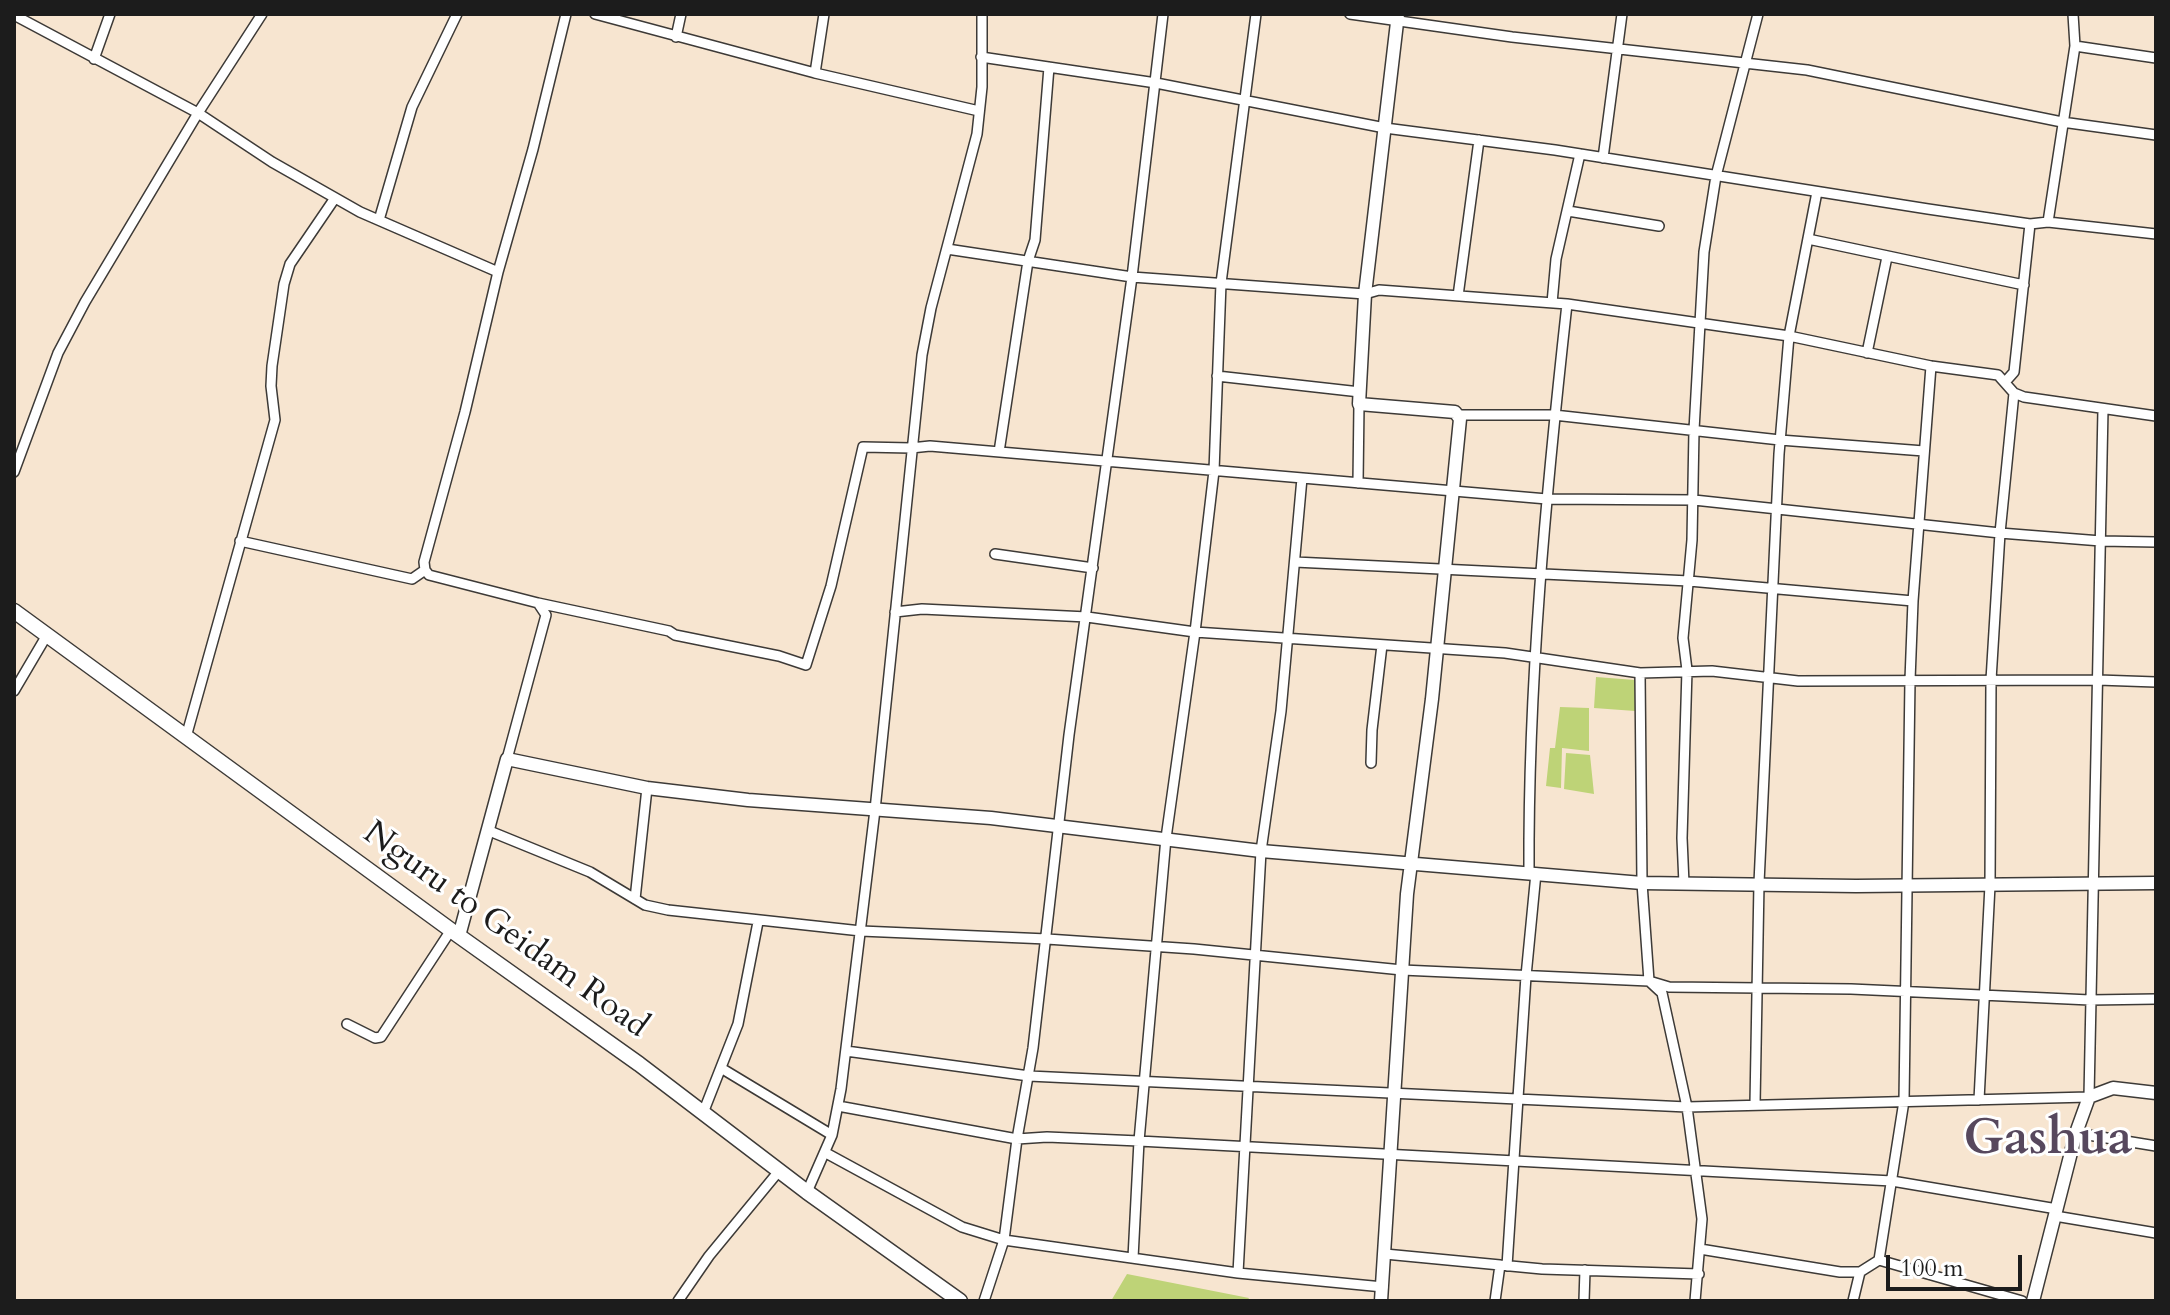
<!DOCTYPE html>
<html>
<head>
<meta charset="utf-8">
<style>
	body { margin:0 }
	#map { position:relative; width:2170px; height:1315px; overflow:hidden; background:#f7e5d0; font-family:Cardo,serif }
	canvas { display:block }
	.frame { position:absolute; inset:0; border:16px solid #1c1c1c; pointer-events:none }
	.scale { position:absolute; left:1886px; top:1255px; width:136px; height:36px; box-sizing:border-box; border:4px solid #1c1c1c; border-top:0; padding-left:10px; font-size:24px; line-height:28px; white-space:nowrap; color:#1c1c1c; -webkit-text-stroke:6px #fff; paint-order:stroke }
</style>
</head>
<body>
<div id="map">
<canvas width="2170" height="1315"></canvas>
<div class="frame"></div>
<div class="scale">100 m</div>
</div>
<script>
const c = document.querySelector('canvas').getContext('2d');
c.lineJoin = 'round';
function fill(path, color) {
  c.fillStyle = color;
  c.fill(path, 'evenodd');
}
function trace(path, color, width, dash) {
  c.strokeStyle = color;
  c.lineWidth = width;
  c.lineCap = dash ? 'butt' : 'round';
  c.setLineDash(dash || []);
  c.stroke(path);
}
function write(font, color, halo, rows, align = 'center') {
  c.font = font + ' Cardo,serif';
  c.lineWidth = 6;
  c.setLineDash([]);
  c.textBaseline = 'middle';
  c.strokeStyle = halo;
  c.fillStyle = color;
  for (const [text, x, y, turn = 0] of rows) {
    c.save();
    c.translate(x, y);
    c.rotate((+turn || 0) * Math.PI / 180);
    c.textAlign = isNaN(turn) ? turn : align;
    if (halo) c.strokeText(text, 0, 0);
    c.fillText(text, 0, 0);
    c.restore();
  }
}
const green = new Path2D(`
	M1596 677 1635 680V711L1594 708Z
	M1560 707 1589 708V751L1562 748 1561 788 1546 786 1550 748H1555Z
	M1566 753 1590 755 1594 794 1564 789Z
	M1127 1274 1249 1298 1247 1301H1111Z`);
const minor = new Path2D(`
	M595 14 815 73 979 111
	M1350 14 1512 37 1807 70 2062 122 2156 135
	M14 15 198 113 272 162 360 212 498 272
	M676 37 681 14
	M2075 46 2156 58
	M981 57 1156 83 1385 128 1555 150 1928 209 2030 224 2048 222 2156 234
	M94 59 110 14
	M815 73 824 14
	M1603 158 1622 14
	M1568 211 1659 226
	M379 220 412 107 457 14
	M2048 222 2075 46 2073 14
	M1808 239 2024 285
	M947 249 1132 277 1365 294 1379 290 1567 304 1789 336 1931 366 1998 375 2014 393 2024 397 2156 416
	M1458 296 1479 140
	M1552 303 1556 259 1580 154
	M1867 353 1887 257
	M1217 376 1360 392
	M2006 381 2014 372 2030 224
	M1459 415H1554L1780 440 1924 451
	M999 452 1028 261 1035 240 1049 67
	M14 472 58 353 85 302 198 113 262 14
	M1358 483 1359 404
	M240 541 412 579 425 570
	M995 554 1093 568
	M1295 562 1689 581 1913 601
	M425 570 424 562 465 412 498 272 533 149 566 14
	M425 570 429 575 538 603 546 615 507 759
	M538 603 669 631 675 635 779 656 806 665 831 586 863 447 911 448 930 446 1547 499 1694 500 2000 533 2101 541 2156 542
	M895 612 922 609 1087 617 1195 632 1505 653 1640 673 1712 671 1798 681 2098 680 2156 682
	M1640 673 1642 883 1649 981 1662 993 1687 1107 1702 1219 1695 1301
	M14 691 47 635
	M186 737 275 420 271 386 272 366 284 284 290 264 335 198
	M1371 763 1372 730 1382 645
	M487 830 590 872 645 905 668 910 861 931 1047 939 1194 949 1402 970 1649 981 1669 987 1851 989 2090 1000 2156 999
	M1529 873C1528 683 1546 493 1567 304
	M1684 884 1682 838 1687 670 1683 638 1692 540 1694 430 1704 252 1716 176 1758 14
	M635 899 647 788
	M347 1024 375 1038 381 1037 451 930
	M846 1051 1029 1076 1687 1107 2089 1097 2103 409
	M721 1068 832 1135
	M1979 1100 1990 885 1991 680 2000 533 2014 393
	M1755 1104 1759 883 1779 454 1789 336 1817 192
	M838 1106 1017 1139 1047 1137 1139 1141 1892 1181 2057 1209
	M703 1113 738 1024 758 922
	M2076 1133 2156 1146
	M826 1153 962 1227 1004 1240 1238 1273 1383 1287
	M807 1192 832 1135 841 1089 875 810 922 355 931 308 977 134 982 87V14
	M2055 1216 2156 1233
	M1700 1249 1840 1272H1860L1879 1260 2022 1301
	M1385 1254 1542 1269 1699 1274
	M1133 1258 1139 1141 1166 838 1195 632 1214 471 1221 283 1256 14
	M1879 1260 1904 1101 1910 680 1913 601 1931 366
	M1507 1266 1526 976 1536 873
	M1238 1273 1261 851 1281 711 1302 478
	M678 1301 709 1256 779 1171
	M984 1301 1004 1240 1017 1139 1033 1048 1069 735 1132 277 1163 14
	M1495 1301 1500 1265
	M1584 1301 1585 1270
	M1853 1301 1860 1272`);
const tertiary = new Path2D(`
	M459 936 507 759 647 788 748 800 991 818 1261 851 1642 883 1856 886 2156 883
	M1381 1301 1407 894 1432 699 1460 419 1455 412 1359 404 1365 294 1398 14
	M2033 1301 2076 1133 2089 1097 2113 1088 2156 1093`);
const primary = new Path2D(`
	M14 611 459 936 639 1064 807 1192 960 1301`);
const streetNames = [
	["Nguru to Geidam Road",505,931,36]
];
const townNames = [
	["Gashua",2048,1141]
];
fill(green, '#bed377');
trace(minor, '#3d3a37', 12);
trace(tertiary, '#3d3a37', 15);
trace(primary, '#3d3a37', 17);
trace(minor, '#fff', 9);
trace(tertiary, '#fff', 12);
trace(primary, '#fff', 14);
write('34px', '#1c1c1c', '#fff', streetNames);
write('bold 50px', '#57485d', '#fff', townNames);
</script>
</body>
</html>
